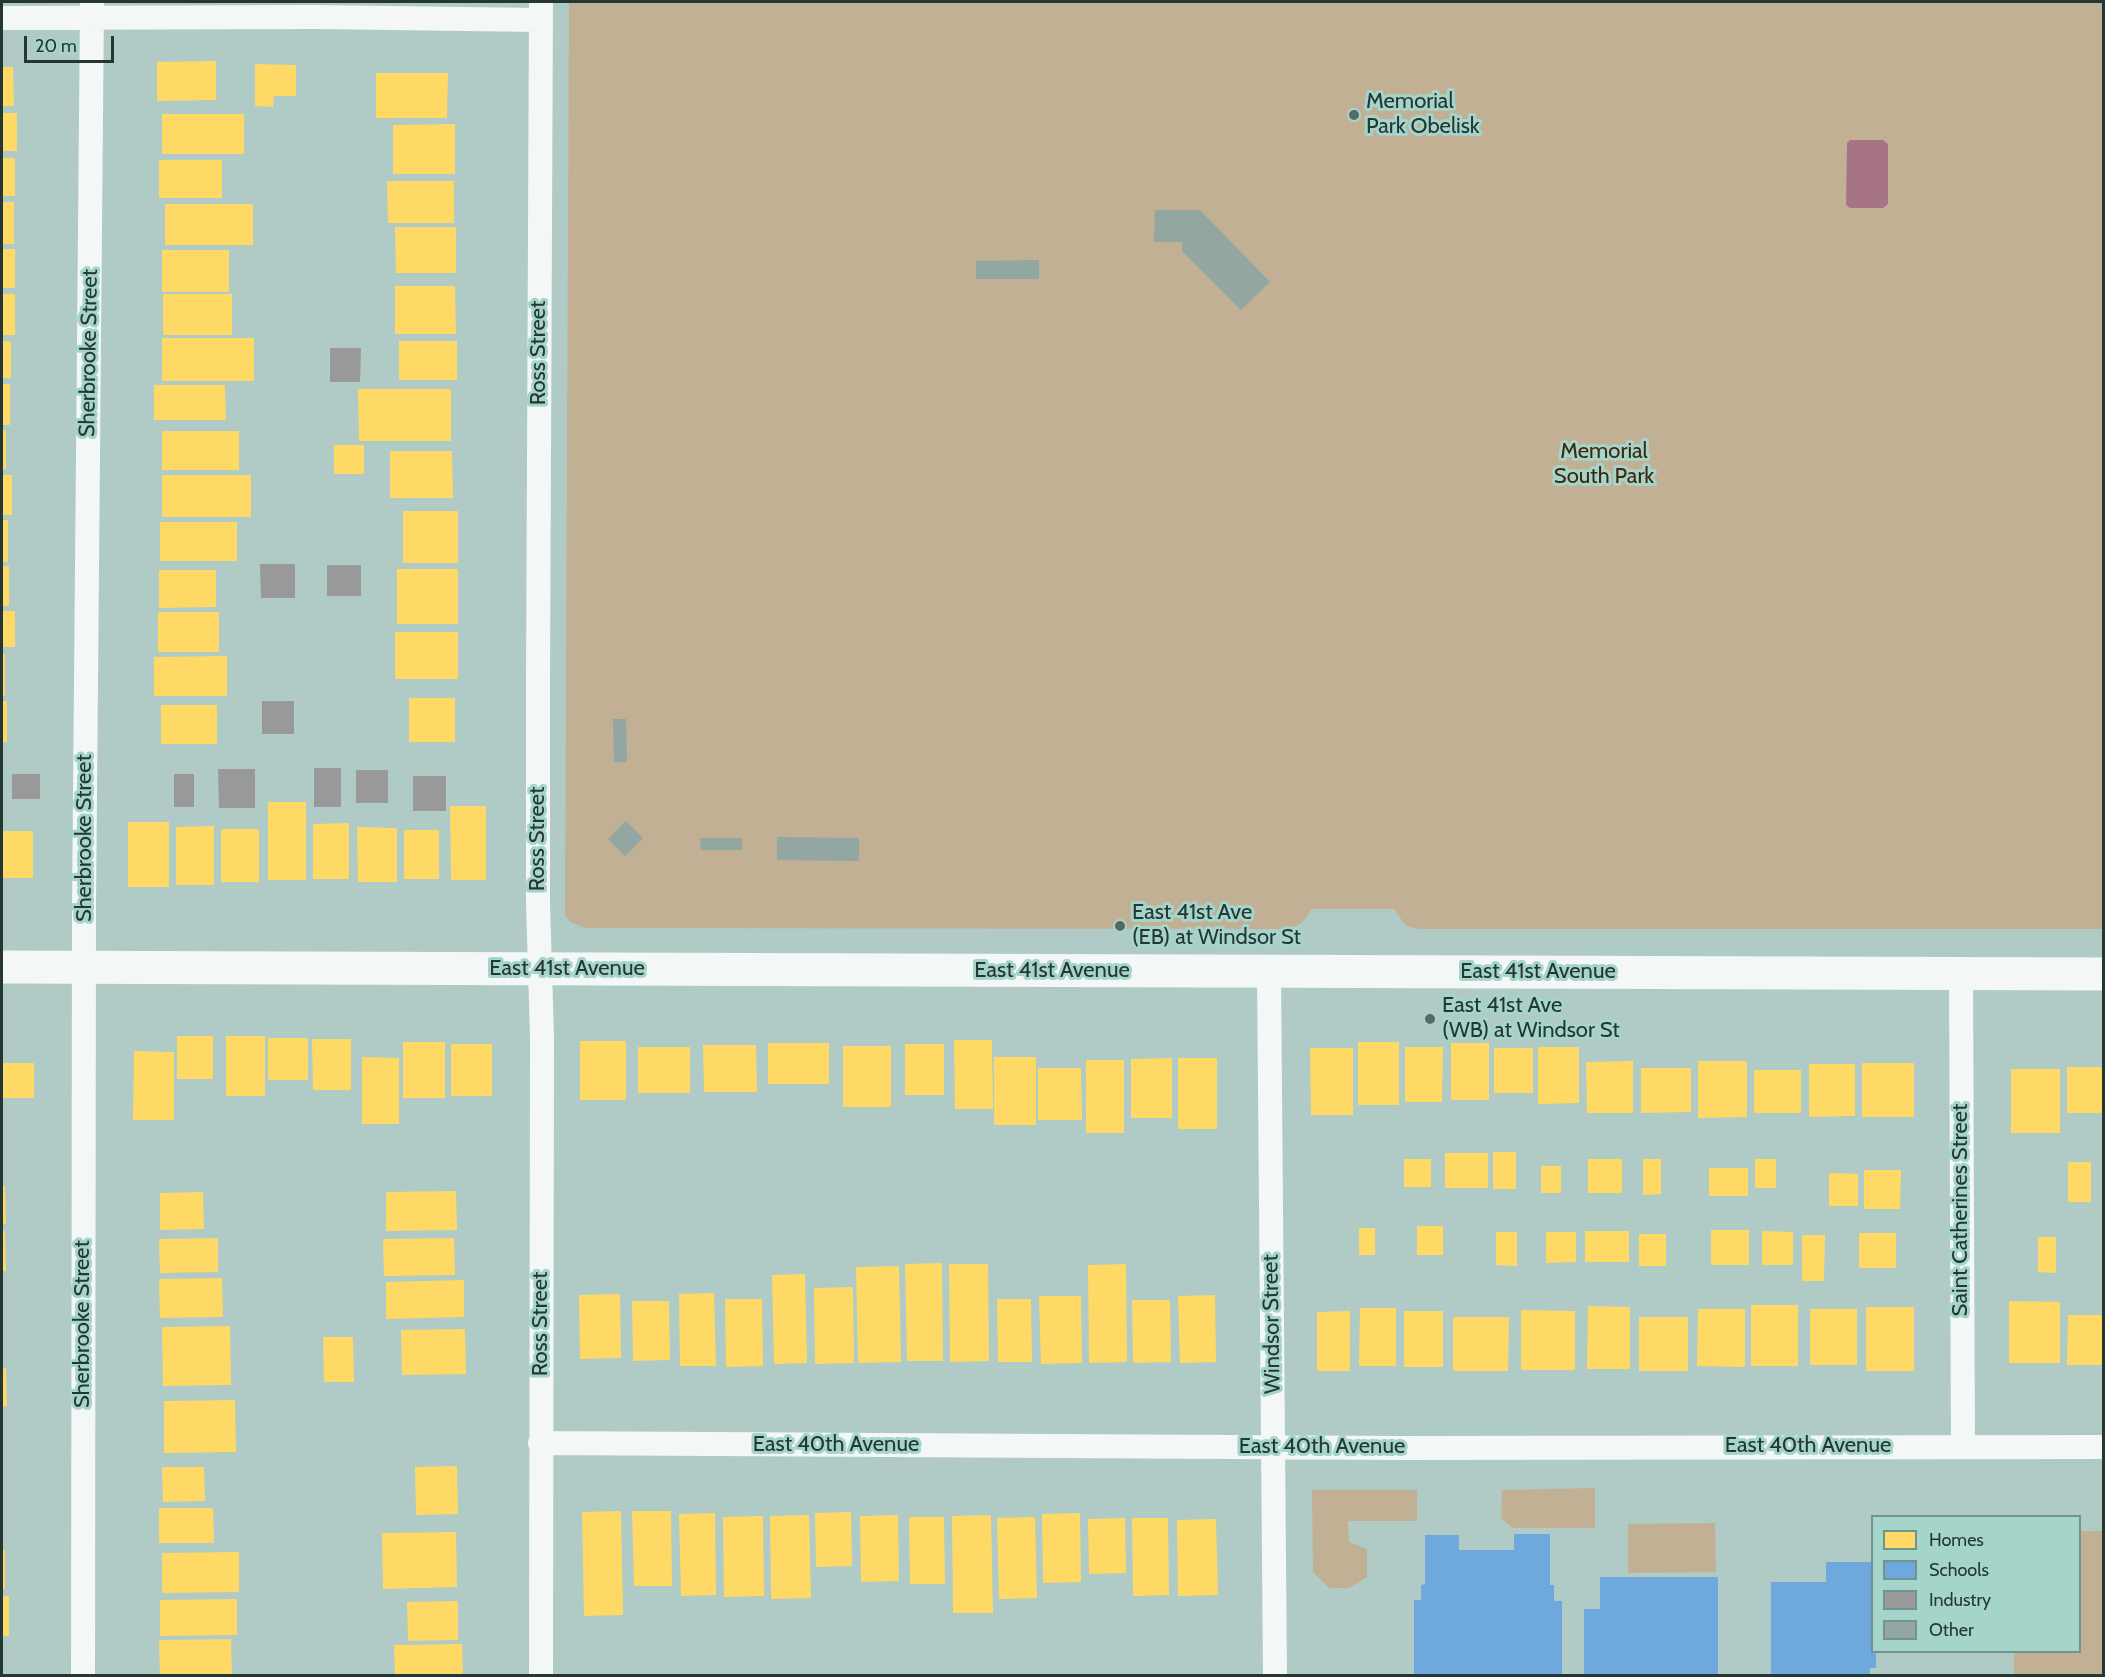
<!DOCTYPE html>
<html>
<head>
<meta charset="utf-8">
<style>
	body { margin:0 }
	#map { position:relative; width:2105px; height:1677px; overflow:hidden; background:#b0cac5; font-family:Cabin,sans-serif }
	canvas { display:block }
	.frame { position:absolute; inset:0; border:3px solid #243733; pointer-events:none }
	.legend { position:absolute; left:1871px; top:1515px; width:210px; height:138px; box-sizing:border-box; background:#a5d4cb; border:2px solid #71958e; margin:0; padding:8px 10px; list-style:none; font-size:18px; color:#243733 }
	.legend li { display:flex; align-items:center; gap:12px; height:30px }
	.legend b { width:30px; border:2px solid #71958e }
	.scale { position:absolute; left:24px; top:36px; width:90px; height:27px; box-sizing:border-box; border:3px solid #243733; border-top:0; padding-left:8px; font-size:18px; line-height:21px; white-space:nowrap; color:#243733; -webkit-text-stroke:4px #a5d4cb; paint-order:stroke }
</style>
</head>
<body>
<div id="map">
<canvas width="2105" height="1677"></canvas>
<div class="frame"></div>
<ul class="legend">
<li><b style="height:16px;background:#ffd966"></b>Homes</li>
<li><b style="height:16px;background:#6fa8dc"></b>Schools</li>
<li><b style="height:16px;background:#999"></b>Industry</li>
<li><b style="height:16px;background:#92a6a2"></b>Other</li>
</ul>
<div class="scale">20 m</div>
</div>
<script>
const c = document.querySelector('canvas').getContext('2d');
c.lineJoin = 'round';
function fill(path, color) {
  c.fillStyle = color;
  c.fill(path, 'evenodd');
}
function trace(path, color, width, dash) {
  c.strokeStyle = color;
  c.lineWidth = width;
  c.lineCap = dash ? 'butt' : 'round';
  c.setLineDash(dash || []);
  c.stroke(path);
}
function write(font, color, halo, rows, align = 'center') {
  c.font = font + ' Cabin,sans-serif';
  c.lineWidth = 6;
  c.setLineDash([]);
  c.textBaseline = 'middle';
  c.strokeStyle = halo;
  c.fillStyle = color;
  for (const [text, x, y, turn = 0] of rows) {
    c.save();
    c.translate(x, y);
    c.rotate((+turn || 0) * Math.PI / 180);
    c.textAlign = isNaN(turn) ? turn : align;
    if (halo) c.strokeText(text, 0, 0);
    c.fillText(text, 0, 0);
    c.restore();
  }
}
const green = new Path2D(`
	M569 2H2103V929H1418L1405 925 1394 909H1311C1306 921 1300 926 1287 929L585 928 570 922 565 915Z
	M1595 1488V1528H1513L1501 1518 1502 1490Z
	M1312 1490H1417V1521H1348L1349 1542 1367 1549V1577L1349 1588H1329L1313 1572Z
	M1715 1523 1716 1572 1628 1573V1524Z
	M2080 1531H2103V1675H2014V1652H2080Z`);
const water = new Path2D(`
	M1850 140H1883L1888 144V204L1883 208H1850L1846 205 1847 143Z`);
const homes = new Path2D(`
	M216 61V100L157 101V62Z
	M255 64 296 65V96H274L273 107 255 106Z
	M2 67H13L14 106H2Z
	M376 73H448L447 118H376Z
	M2 113H17V151H2Z
	M162 114H244V154H162Z
	M455 124V174H393V125Z
	M2 158H15V196H2Z
	M159 160H222V198H159Z
	M387 181H454V223H388Z
	M2 202H14V244H2Z
	M165 204H253V245H165Z
	M395 227H456V273H396Z
	M2 249H15V288H2Z
	M162 250H229V292H162Z
	M395 286H455L456 334H395Z
	M2 294H15V335H2Z
	M163 294H232V335H163Z
	M162 338H254V381H162Z
	M2 341H11V378H2Z
	M399 341H457V380H399Z
	M2 384H10V425H2Z
	M154 385H225L226 420H154Z
	M358 389H451V441H359Z
	M2 430H6V469H2Z
	M162 431H239V470H162Z
	M334 445H364V474H334Z
	M390 451H452L453 498H390Z
	M2 475H12V515H2Z
	M162 475H251V517H162Z
	M403 511H458V563H403Z
	M2 520H8V562H2Z
	M160 522H237V561H160Z
	M2 566H9V606H2Z
	M397 569H458V624H397Z
	M159 570H216V607L159 608Z
	M2 611H15V647H2Z
	M158 612H219V652H158Z
	M395 632H458V679H395Z
	M2 654H5V696H2Z
	M227 656V696H154V657Z
	M409 698H455V742H409Z
	M2 701H7V742H2Z
	M161 705H217V744H161Z
	M268 802H306V880H268Z
	M450 806H486V880H451Z
	M128 822H169V887H128Z
	M349 823V879H313V824Z
	M214 826V885H176V827Z
	M357 827 397 828V882H358Z
	M221 829H259V882H221Z
	M404 830H439V879H404Z
	M2 831H33V878H2Z
	M177 1036H213V1079H177Z
	M226 1036H265V1096H226Z
	M268 1038H308V1080H268Z
	M312 1039H351V1090H313Z
	M954 1040H992L993 1109H955Z
	M580 1041H626V1100H580Z
	M403 1042H445V1098H403Z
	M1358 1042H1399V1105H1358Z
	M768 1043H829V1084H768Z
	M1451 1043H1489V1100H1451Z
	M451 1044H492V1096H451Z
	M905 1044H944V1095H905Z
	M703 1045H756L757 1092H704Z
	M843 1046H891V1107H843Z
	M638 1047H690V1093H638Z
	M1405 1047H1443L1442 1102H1405Z
	M1538 1047H1579V1103L1538 1104Z
	M1310 1048H1353V1115H1311Z
	M1494 1048H1533V1093H1494Z
	M134 1051 174 1052V1120H133Z
	M362 1057 399 1058V1124H362Z
	M994 1057H1036V1125H994Z
	M1172 1058V1118H1131V1059Z
	M1178 1058H1217V1129H1178Z
	M1086 1060H1124V1133H1086Z
	M1633 1061V1113H1587L1586 1062Z
	M1698 1061H1747V1117L1698 1118Z
	M2 1063H34V1098H2Z
	M1862 1063H1914V1117H1862Z
	M1809 1064H1855V1116L1809 1117Z
	M2067 1067H2104V1113H2067Z
	M1038 1068H1081L1082 1120H1038Z
	M1641 1068H1691V1112L1641 1113Z
	M2011 1069H2060V1133H2011Z
	M1754 1070H1801V1113H1754Z
	M1493 1152H1516V1189H1493Z
	M1445 1153H1488V1188H1445Z
	M1404 1159H1431V1187H1404Z
	M1588 1159H1622V1193H1588Z
	M1643 1159H1661V1194L1643 1195Z
	M1755 1159H1776V1188H1755Z
	M2068 1162H2091V1202H2068Z
	M1541 1166H1561V1193H1541Z
	M1709 1168H1748V1196H1709Z
	M1864 1170H1901L1900 1209H1864Z
	M1829 1173 1858 1174V1206H1829Z
	M2 1186H5L6 1224H2Z
	M456 1191 457 1230 386 1231V1192Z
	M203 1192 204 1229 160 1230V1193Z
	M1417 1226H1443V1255H1417Z
	M1359 1228H1375V1255H1359Z
	M1711 1230H1749V1265H1711Z
	M2 1231H5L6 1271H2Z
	M1585 1231H1629V1262H1585Z
	M1762 1231 1793 1232V1265H1762Z
	M1496 1232H1517V1266L1496 1265Z
	M1546 1232H1576V1262L1546 1263Z
	M1859 1233H1896V1268H1859Z
	M1639 1234H1666V1266H1639Z
	M1802 1235H1825L1824 1281H1802Z
	M2038 1237H2056V1273L2038 1272Z
	M218 1238V1272L160 1273 159 1239Z
	M454 1238 455 1275 384 1276 383 1239Z
	M942 1263 943 1361H907L905 1264Z
	M949 1264H988L989 1361 950 1362Z
	M1126 1264 1127 1362 1089 1363 1088 1265Z
	M899 1266 901 1362 858 1363 856 1267Z
	M805 1274 807 1363 774 1364 772 1275Z
	M222 1278 223 1317 160 1318 159 1279Z
	M464 1280V1317L386 1319V1282Z
	M853 1287 854 1363 815 1364 814 1288Z
	M714 1293 716 1366H680L679 1294Z
	M620 1294 621 1358 580 1359 579 1295Z
	M1215 1295 1216 1362 1180 1363 1178 1296Z
	M1039 1296H1081L1082 1363 1041 1364Z
	M725 1299H762L763 1366 726 1367Z
	M997 1299H1031L1032 1362H998Z
	M1132 1300H1170L1171 1362 1133 1363Z
	M632 1301H669L670 1360 633 1361Z
	M2009 1301 2060 1302V1363H2009Z
	M1751 1305H1798V1366H1751Z
	M1588 1306 1630 1307V1369H1587Z
	M1866 1307H1914V1371H1866Z
	M1360 1308H1396V1366H1359Z
	M1698 1309H1745V1367L1697 1366Z
	M1810 1309H1857V1365H1810Z
	M1521 1310 1575 1311V1370H1521Z
	M1350 1311V1371H1317V1312Z
	M1404 1311H1443V1367H1404Z
	M2068 1315H2104V1365H2067Z
	M1453 1317H1509L1508 1371H1453Z
	M1639 1317H1688V1371H1639Z
	M230 1326 231 1385 163 1386 162 1327Z
	M465 1329 466 1374 402 1375 401 1330Z
	M323 1337H353L354 1382H324Z
	M6 1368 7 1406 2 1407V1369Z
	M235 1400 236 1452 164 1453V1401Z
	M457 1466 458 1514 416 1515 415 1467Z
	M162 1467H204L205 1501 163 1502Z
	M159 1508H213L214 1543H159Z
	M621 1511 623 1615 584 1616 582 1512Z
	M632 1511H671L672 1586H634Z
	M851 1512 852 1566 816 1567 815 1513Z
	M715 1513 716 1595 681 1596 679 1514Z
	M1080 1513 1081 1582 1043 1583 1042 1514Z
	M809 1515 811 1598 771 1599 770 1516Z
	M898 1515 899 1581 861 1582 860 1516Z
	M991 1515 993 1613H953L952 1516Z
	M763 1516 764 1596 724 1597 723 1517Z
	M909 1517H944L945 1584H910Z
	M1035 1517 1037 1598 999 1599 997 1518Z
	M1125 1518 1126 1573 1089 1574 1088 1519Z
	M1132 1518H1168L1169 1595 1133 1596Z
	M1216 1519 1218 1595 1178 1596 1177 1520Z
	M456 1532 457 1587 383 1589 382 1533Z
	M2 1550H5V1589H2Z
	M239 1552V1592L162 1593V1553Z
	M2 1596H9V1636H2Z
	M237 1599V1635L160 1636V1600Z
	M458 1601V1640L408 1641 407 1602Z
	M231 1639 232 1676H160L159 1640Z
	M462 1644 463 1676H395L394 1645Z`);
const schools = new Path2D(`
	M1514 1534H1550V1585H1554V1601H1562V1676H1414V1600H1421V1585L1425 1584V1535H1459V1550H1514Z
	M1826 1562H1871L1872 1652H1876V1668H1870V1676H1771V1582H1826Z
	M1600 1577H1718V1676H1584V1609H1600Z`);
const industry = new Path2D(`
	M330 348H361L360 382H330Z
	M260 564H295V598H261Z
	M327 565H361V596H327Z
	M262 701H294V734H262Z
	M314 768H341V807H314Z
	M218 769H255V808H219Z
	M356 770H388V803H356Z
	M12 774H40V799H12Z
	M174 774H194V807H174Z
	M413 776H446V811H413Z`);
const building = new Path2D(`
	M1155 210H1200L1270 282 1241 310 1182 251V242H1154Z
	M1039 260V279H976V261Z
	M613 719H626L627 762H614Z
	M626 821 643 838 625 856 608 839Z
	M777 837 859 838V861L777 860Z
	M700 838H742V850H701Z`);
const street = new Path2D(`
	M541 2 538 682V903L542 1037 541 1676
	M2 18 314 17 540 20
	M1269 972 1275 1676
	M1961 974 1963 1446
	M540 1443 1401 1448 2104 1447
	M83 1676 84 907 92 2`);
const secondary = new Path2D(`
	M2 967 2104 974`);
const markers = [
	[1354,115,6,"#556a66"],
	[1120,926,6,"#556a66"],
	[1430,1019,6,"#556a66"]
];
const poiNames = [
	["Memorial",1366,102],
	["Park Obelisk",1366,127],
	["East 41st Ave",1132,913],
	["(EB) at Windsor St",1132,938],
	["East 41st Ave",1442,1006],
	["(WB) at Windsor St",1442,1031]
];
const streetNames = [
	["Sherbrooke Street",89,353,-89],
	["Ross Street",539,353,-90],
	["Sherbrooke Street",85,838,-90],
	["Ross Street",538,839,-90],
	["East 41st Avenue",567,969],
	["East 41st Avenue",1052,971],
	["East 41st Avenue",1538,972],
	["Saint Catherines Street",1961,1210,-90],
	["Sherbrooke Street",83,1324,-90],
	["Ross Street",541,1324,-90],
	["Windsor Street",1272,1324,-91],
	["East 40th Avenue",836,1445],
	["East 40th Avenue",1808,1446],
	["East 40th Avenue",1322,1447]
];
const parkNames = [
	["Memorial",1604,452],
	["South Park",1604,477]
];
fill(green, '#c1b094');
fill(water, '#a67485');
fill(homes, '#ffd966');
fill(schools, '#6fa8dc');
fill(industry, '#999');
fill(building, '#92a6a2');
trace(street, '#f3f7f6', 24);
trace(secondary, '#f3f7f6', 33);
for (const [x, y, r, color] of markers) {
  const dot = new Path2D();
  dot.arc(x, y, r, 0, 2 * Math.PI);
  c.fillStyle = color;
  c.fill(dot);
  trace(dot, '#a5d4cb', 2);
}
write('22px', '#243733', '#a5d4cb', poiNames, 'left');
write('22px', '#243733', '#a5d4cb', streetNames);
write('22px', '#43270d', '#a5d4cb', parkNames);
</script>
</body>
</html>
